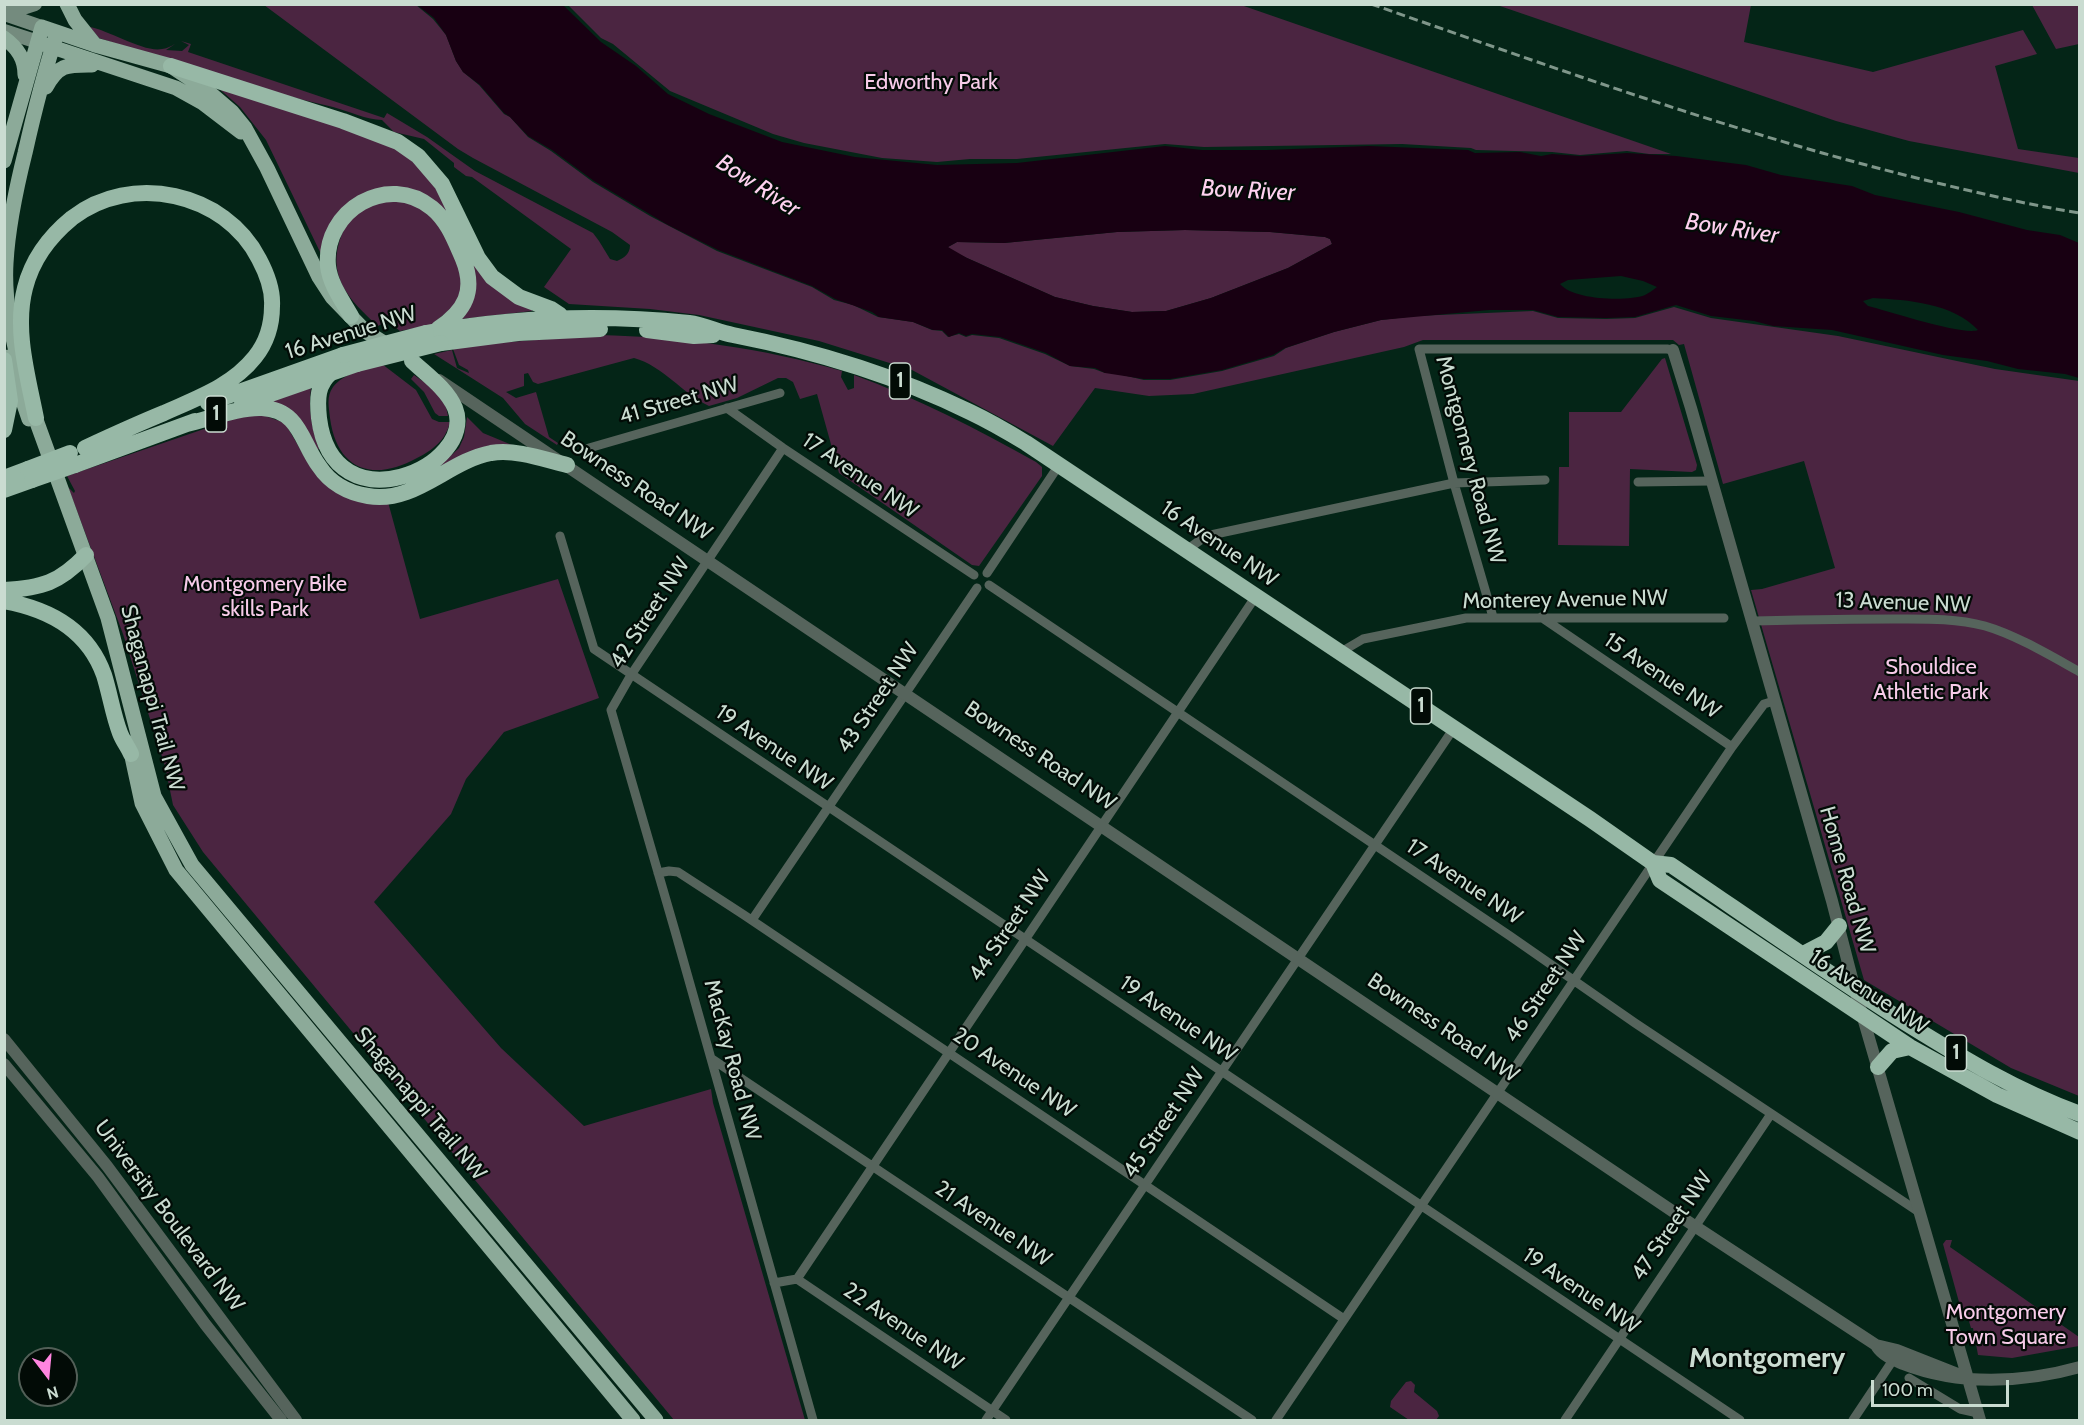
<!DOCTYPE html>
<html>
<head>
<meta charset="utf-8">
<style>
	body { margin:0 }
	#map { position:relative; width:2084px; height:1425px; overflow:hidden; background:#042517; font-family:Cabin,sans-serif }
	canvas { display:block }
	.frame { position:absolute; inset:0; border:6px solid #cadcd1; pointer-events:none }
	.north { position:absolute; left:18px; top:1347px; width:60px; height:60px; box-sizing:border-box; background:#020b06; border:2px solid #525f57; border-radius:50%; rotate:164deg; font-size:16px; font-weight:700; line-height:24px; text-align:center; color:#cadcd1 }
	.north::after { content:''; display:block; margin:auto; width:21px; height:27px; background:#ff85df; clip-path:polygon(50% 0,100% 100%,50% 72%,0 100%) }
	.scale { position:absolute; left:1871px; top:1380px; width:138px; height:27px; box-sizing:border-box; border:3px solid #cadcd1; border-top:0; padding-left:8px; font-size:18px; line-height:21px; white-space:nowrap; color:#cadcd1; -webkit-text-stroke:4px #020b06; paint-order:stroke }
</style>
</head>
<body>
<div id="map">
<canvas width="2084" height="1425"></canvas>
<div class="frame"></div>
<div class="north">N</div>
<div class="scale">100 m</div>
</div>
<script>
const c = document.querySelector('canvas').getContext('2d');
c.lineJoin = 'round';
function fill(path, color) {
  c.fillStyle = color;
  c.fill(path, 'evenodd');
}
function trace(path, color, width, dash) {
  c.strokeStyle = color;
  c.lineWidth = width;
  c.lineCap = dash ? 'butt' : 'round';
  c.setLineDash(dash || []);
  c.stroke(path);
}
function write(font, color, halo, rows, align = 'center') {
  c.font = font + ' Cabin,sans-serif';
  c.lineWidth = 4.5;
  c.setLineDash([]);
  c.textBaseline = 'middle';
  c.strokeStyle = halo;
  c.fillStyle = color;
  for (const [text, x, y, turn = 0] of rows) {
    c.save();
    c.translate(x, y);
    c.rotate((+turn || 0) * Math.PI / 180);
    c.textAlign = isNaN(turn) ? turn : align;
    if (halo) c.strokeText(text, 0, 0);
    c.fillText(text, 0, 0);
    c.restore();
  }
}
const green = new Path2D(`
	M264 5H416L433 19 446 35 456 61 463 72 479 85 504 114 510 117 528 137 551 151 593 182 650 216 717 251 812 287 834 300 853 305 878 317 913 322 932 330 942 331 948 337 959 334 966 337 972 335 999 338 1045 354 1070 366 1094 369 1105 373H1114L1144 380H1170L1222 371 1274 356 1286 348 1334 332 1381 320 1415 316 1533 311 1558 318 1606 319 1635 318 1674 307 1711 318 1838 336 1995 369 2079 381V1096L2011 1068 1864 980 1751 590 1762 589 1835 568 1804 461 1723 484 1684 344 1679 345 1673 340H1423L1404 347 1193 394 1149 396 1095 388 1053 446 912 370 819 341 699 315 650 309 569 304 544 287 571 249 472 177 466 176 454 167V163L424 139 394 132 382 120C367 120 348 111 333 107 254 89 176 63 99 38L90 27C108 30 145 53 162 49 166 49 171 46 175 44L166 50 182 51 189 45 181 41 191 44 188 52 384 118 387 113 427 137 475 171 593 233 599 241 610 259 617 261C624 258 630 254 630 245L612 232 473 158 458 149Z
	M568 5H1241L1671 154H1649L1627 151 1580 155 1552 152 1476 150 1471 148 1402 144 1204 147 1165 144 1017 159H970L937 162 882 158 804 143 773 134 670 91 613 44 601 38Z
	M1497 5H1751L1744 42 1873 72 2023 30 2037 54 1995 66 2018 149 2079 158V173L1909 141 1836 121Z
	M2032 5H2079V44L2056 49Z
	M216 86 381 140 401 150 433 181 450 216 372 190 321 254 266 140 240 107Z
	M398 199 424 209 442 227 462 274V287L457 304 431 325 400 331 387 321 378 326C349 300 325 275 342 234 347 222 357 209 370 204 379 202 389 201 398 199Z
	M1185 230 1270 232 1325 237 1330 239 1332 244 1288 268 1211 298 1166 311 1132 312 1093 306 1055 297 949 250 948 247 957 242 1004 243 1117 232Z
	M463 243 532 310V311L462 319Z
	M599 335C682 337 762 348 842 371L841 377 848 390 854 388V375C917 398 977 429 1036 462L1042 467V476L979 566 972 565 839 473 817 394 800 399 793 382 786 378H778L737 398 709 406C683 394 663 366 634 358L538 384 533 382 528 373 524 374V386L506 392 516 398 536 392 549 437 558 443 557 445 525 424 503 398 434 354 452 350 457 368 469 373 468 370 459 365 453 349 471 345Z
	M1665 358 1697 465 1696 470 1692 472 1630 469 1629 546 1558 545 1559 467H1569V412H1621L1662 359Z
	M382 364 416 390 432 419 439 422H450C446 440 433 450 417 458 374 482 337 471 330 418 329 407 326 397 333 387 344 373 365 369 382 364Z
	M414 375C433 389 444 391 448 416H439L435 413 424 392 411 379Z
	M311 388C308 408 312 430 319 449L316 451 273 402 274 399Z
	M257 413 285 423 310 466 388 502 420 619 558 579 599 698 504 732 466 779 451 814 374 902 501 1048 584 1126 711 1089 713 1103 805 1420H674L203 852 173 805 165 766 123 634 68 487 74 493 75 491 67 476 239 417Z
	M467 417 483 433 512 445 440 466 459 448 464 437Z
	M1946 1240H1952L1950 1247 2079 1337V1346L2012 1358 1978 1355 1973 1328H1971L1968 1318 1962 1313 1943 1244Z
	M1411 1381 1415 1385 1414 1392 1437 1411 1439 1416 1436 1420H1409L1390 1407 1391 1401 1406 1382Z`);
const water = new Path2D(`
	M417 5H563L601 42 636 66 668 94 709 114 782 142 855 157 937 165 1017 163 1165 146 1202 150H1267L1369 146 1468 150 1475 153 1520 152 1541 156 1552 154 1580 156 1627 153 1676 156 1746 165 1781 175 1852 186 1875 195 1959 212 2027 230 2060 235 2079 243V378L2065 374 2018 369 1987 361 1943 355 1832 330 1773 326 1754 321 1711 316 1676 305 1635 317 1606 318 1558 317 1533 310H1489L1381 320 1334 332 1285 348 1273 355 1222 370 1170 379H1144L1105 373 1095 368 1070 366 1046 353 1000 337 972 334 966 336 959 333 949 337 942 330H933L913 322 879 317 872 312 835 299 812 286 718 250 668 225 594 181 552 150 528 136 510 117 504 113 480 85 463 72 456 61 446 35 434 18ZM1185 230 1270 232 1325 237 1330 239 1332 244 1288 268 1211 298 1166 311 1132 312 1093 306 1055 297 967 258 948 247 957 242 1004 243 1117 232ZM1621 276 1643 281 1657 287C1653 290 1649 293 1645 295 1627 302 1573 300 1560 284L1568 280ZM1873 298C1908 300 1953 303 1978 330 1964 336 1888 311 1868 306L1863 301Z`);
const minor = new Path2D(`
	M727 408 783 448 974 575
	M589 448 780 393
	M783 448 631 675 611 710 675 931 813 1420
	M1638 482 1711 481
	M560 536 594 649 1740 1420
	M1188 549 1206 536 1454 483 1545 480
	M987 573 1059 465
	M989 585 1510 936 1635 1023 1919 1212
	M1493 617 1454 483 1419 349H1667L1673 350
	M1541 617 1732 747
	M1751 621C1799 620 1846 619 1893 619 1924 619 1955 618 1985 626 2016 635 2051 656 2080 672
	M1341 652 1363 639 1466 618H1724
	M658 873 669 871 678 872 744 915 1344 1319
	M752 920 977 588
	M712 1059 1252 1420
	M797 1279 1256 596
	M774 1283 797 1279 1006 1420
	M1909 1378 1960 1409 1978 1413
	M986 1420 1454 728
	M1276 1420 1732 747 1764 704 1774 701
	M1565 1420 1771 1114
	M1853 1420 1893 1360`);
const tertiary = new Path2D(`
	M1673 350 1691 408 1832 901 1855 990 1980 1420
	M439 380 1696 1227 1876 1345 1897 1350 1968 1378
	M4 1039 107 1166 296 1420
	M4 1064 98 1177 205 1324 281 1420
	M1877 1347C1883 1356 1894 1360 1903 1364 1959 1386 2023 1383 2080 1367`);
const secondary = new Path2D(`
	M4 14 42 27
	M4 14 35 4
	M4 31 38 42`);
const primary = new Path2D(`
	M67 4 75 20 95 45
	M4 38C18 48 25 59 25 75
	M43 44 176 88 203 103 241 132
	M46 87C59 64 67 65 92 65
	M4 161 42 27 95 45 171 66 204 88 232 112 245 128 267 168 319 277 332 297 365 331 392 348
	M8 357 29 419
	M19 363C10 330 4 297 6 263 8 226 16 189 25 153 34 113 44 73 57 33
	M31 406 108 618 154 796 192 865 656 1420
	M129 743 142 803 176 870 633 1420`);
const trunk = new Path2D(`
	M171 66 343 121 398 142 418 156 442 184 478 258 492 277 519 297 551 309 560 315
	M351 316C342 300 330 284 328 266 323 210 388 172 432 208 448 221 455 241 463 259 476 291 465 311 438 329
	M647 330 694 336 713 335
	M426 333C513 317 600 314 689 323 704 325 718 332 733 335 815 351 894 375 970 412 989 421 1008 432 1026 443L1590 819 1653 863 1660 880 1910 1047 1997 1095 2080 1132
	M441 343 518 333 600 329
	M4 360 10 401 4 430
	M332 372C317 384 317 399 319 418 333 530 478 466 455 408 447 389 427 375 412 361
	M208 403 343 355
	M242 404 357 364
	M36 418C28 377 14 330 25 288 32 260 50 236 72 218 131 172 225 192 259 259 267 274 273 290 272 306 272 325 267 342 255 357 232 386 197 398 164 413 137 424 111 436 85 448
	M187 424C209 419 239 407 262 408 300 410 301 442 319 466 330 483 348 493 368 496 415 504 448 461 491 453 516 449 543 459 567 465
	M75 465 195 421
	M4 478 28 469
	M4 490 32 480
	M4 590C42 588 59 583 86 555
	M4 601C49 609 88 630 104 675 110 694 113 715 120 733 123 741 128 747 131 754
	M1653 863 1671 865C1749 918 1827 973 1906 1023 1964 1059 2015 1090 2080 1114
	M1803 954 1826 942 1839 926
	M1878 1067 1892 1051 1910 1047`);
const rail = new Path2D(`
	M1371 4C1555 68 1739 135 1929 181 1979 193 2029 205 2080 213`);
const trunkBridge = new Path2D(`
	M343 355 426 333
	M357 364 441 343
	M28 469 70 453
	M32 480 75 465`);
const shields = [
	[900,381,21],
	[216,414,21],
	[1421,706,21],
	[1956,1053,21]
];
const shieldNames = [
	["1",900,381],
	["1",216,414],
	["1",1421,706],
	["1",1956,1053]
];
const parkNames = [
	["Edworthy Park",931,83],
	["Montgomery Bike",265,585],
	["skills Park",265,610],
	["Shouldice",1931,668],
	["Athletic Park",1931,693],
	["Montgomery",2006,1313],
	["Town Square",2006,1338]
];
const streetNames = [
	["16 Avenue NW",351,333,-17],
	["41 Street NW",679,401,-16],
	["Montgomery Road NW",1470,460,75],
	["17 Avenue NW",860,476,34],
	["Bowness Road NW",636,486,34],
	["16 Avenue NW",1219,544,34],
	["Monterey Avenue NW",1565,600,-1],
	["13 Avenue NW",1903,603,2],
	["42 Street NW",650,613,-57],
	["15 Avenue NW",1662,676,34],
	["Shaganappi Trail NW",152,698,75],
	["43 Street NW",878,698,-56],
	["19 Avenue NW",774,748,34],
	["Bowness Road NW",1040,756,34],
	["Home Road NW",1847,880,74],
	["17 Avenue NW",1464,882,34],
	["44 Street NW",1010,926,-56],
	["46 Street NW",1546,987,-56],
	["16 Avenue NW",1869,992,33],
	["19 Avenue NW",1178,1019,34],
	["Bowness Road NW",1443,1028,34],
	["MacKay Road NW",732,1060,75],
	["20 Avenue NW",1014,1073,34],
	["Shaganappi Trail NW",420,1104,50],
	["45 Street NW",1164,1123,-56],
	["University Boulevard NW",169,1216,53],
	["21 Avenue NW",993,1224,34],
	["47 Street NW",1672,1226,-56],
	["19 Avenue NW",1581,1291,34],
	["22 Avenue NW",903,1327,34]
];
const waterNames = [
	["Bow River",758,186,33],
	["Bow River",1248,191,3],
	["Bow River",1732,229,9]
];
const districtNames = [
	["Montgomery",1767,1359]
];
fill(green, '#4b2541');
fill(water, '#180012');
trace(minor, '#56645c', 9);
trace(tertiary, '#56645c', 12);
trace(secondary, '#748b7e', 14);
trace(primary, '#8caa99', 15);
trace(trunk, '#97b8a6', 16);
trace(rail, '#7f968a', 3, [9, 4.5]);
trace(trunkBridge, '#97b8a6', 16);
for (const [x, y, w] of shields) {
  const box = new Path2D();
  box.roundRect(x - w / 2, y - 18, w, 36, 4.5);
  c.fillStyle = '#020b06';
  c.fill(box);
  trace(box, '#cadcd1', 1.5);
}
write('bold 21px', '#cadcd1', null, shieldNames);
write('22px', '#f7cbe9', '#020b06', parkNames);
write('22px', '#cadcd1', '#020b06', streetNames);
write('italic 24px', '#fed1ef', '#020b06', waterNames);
write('bold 28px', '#cadcd1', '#020b06', districtNames);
</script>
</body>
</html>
